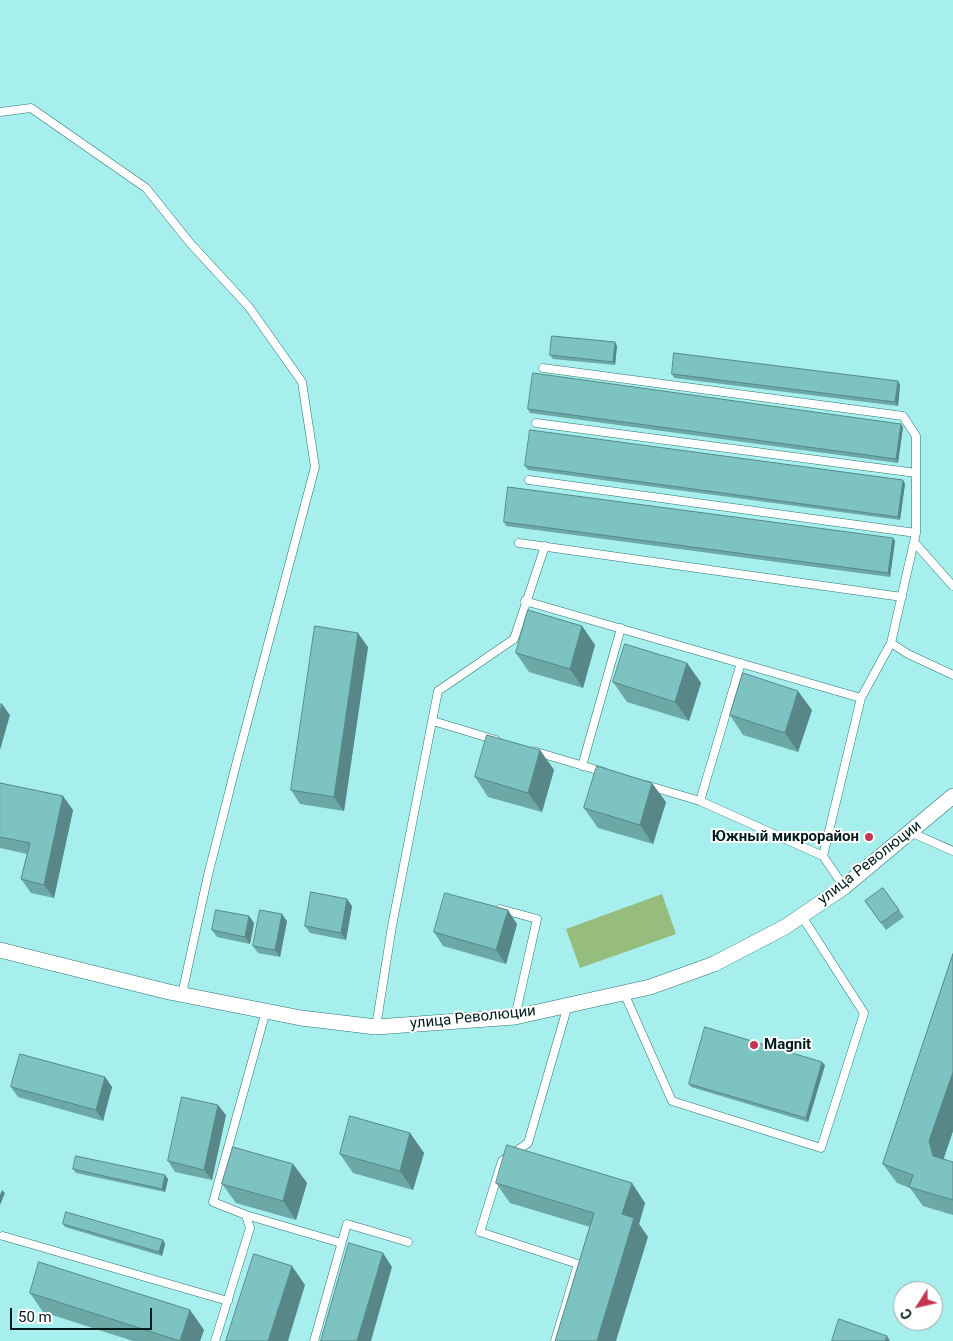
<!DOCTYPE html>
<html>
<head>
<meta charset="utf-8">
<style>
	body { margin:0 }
	#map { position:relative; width:953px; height:1341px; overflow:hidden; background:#a6efed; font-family:Roboto,sans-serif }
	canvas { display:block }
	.north { position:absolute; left:893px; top:1281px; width:50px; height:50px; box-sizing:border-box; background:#fff; border:1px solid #99a5a4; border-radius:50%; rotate:235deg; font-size:14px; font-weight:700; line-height:20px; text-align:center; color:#001d1c }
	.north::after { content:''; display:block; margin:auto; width:18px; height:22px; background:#c63653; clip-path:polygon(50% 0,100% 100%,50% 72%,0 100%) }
	.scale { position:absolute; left:10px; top:1308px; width:142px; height:22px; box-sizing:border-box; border:2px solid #001d1c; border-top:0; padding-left:6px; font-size:15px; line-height:18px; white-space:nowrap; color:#001d1c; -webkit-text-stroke:4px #fff; paint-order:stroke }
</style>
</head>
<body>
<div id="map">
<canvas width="953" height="1341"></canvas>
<div class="north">С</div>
<div class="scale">50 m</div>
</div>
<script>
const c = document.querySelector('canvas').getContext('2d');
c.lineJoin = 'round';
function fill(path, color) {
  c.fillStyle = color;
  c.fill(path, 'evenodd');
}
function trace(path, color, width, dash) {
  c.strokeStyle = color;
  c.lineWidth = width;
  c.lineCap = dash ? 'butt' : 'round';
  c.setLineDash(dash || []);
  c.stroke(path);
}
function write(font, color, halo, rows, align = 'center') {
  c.font = font + ' Roboto,sans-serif';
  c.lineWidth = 4;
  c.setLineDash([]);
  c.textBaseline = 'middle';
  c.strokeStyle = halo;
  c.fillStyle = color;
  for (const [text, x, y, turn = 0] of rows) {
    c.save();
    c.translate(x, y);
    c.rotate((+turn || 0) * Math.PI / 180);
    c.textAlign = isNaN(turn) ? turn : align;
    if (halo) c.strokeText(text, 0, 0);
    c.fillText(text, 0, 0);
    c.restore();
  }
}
const green = new Path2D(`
	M662 894 676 934 580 968 566 929Z`);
const service = new Path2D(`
	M0 112 31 108 146 188 190 243 249 307 302 382 315 467 237 761 208 875 182 994
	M543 368 903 416 916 436V533L891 643 908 654 953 675
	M536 423 916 473
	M529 480 916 533
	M914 542 953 586
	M519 543 902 597
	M525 601 861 698
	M433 721 496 740
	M533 751 604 772
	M582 766 621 628
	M646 785 700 801 823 856
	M700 801 741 663
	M910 832 953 851
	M844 887 823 856 861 698 891 643
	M500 909 537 919 515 1017
	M624 993 672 1101 821 1148 864 1013 801 915
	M376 1027 392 926 438 691 514 639 545 546
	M246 1215 341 1243
	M3 1236 228 1301
	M215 1341 250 1228 246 1215 213 1202 266 1011
	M314 1341 347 1224 408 1242
	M555 1341 578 1264 480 1232 502 1161 528 1143 568 1005`);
const minor = new Path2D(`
	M0 950 169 992 301 1018 376 1027 515 1017 650 987 714 964 785 927 844 887 953 796`);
const wall = new Path2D(`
	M617 346 615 365 553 359 550 355Z
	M672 374 898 381 900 385 898 406 674 378Z
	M528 409 903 427 898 463 530 413Z
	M525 466 905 484 900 520 528 470Z
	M504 522 893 538 895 541 890 577 506 526Z
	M582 626 595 645 583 688 529 672 516 653Z
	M368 647 344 811 300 804 291 790Z
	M687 663 701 683 689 721 627 702 613 682Z
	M812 710 798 752 743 735 730 715Z
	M540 750 554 770 542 812 488 797 475 777Z
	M0 783 73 810 54 898 31 893 21 879 27 854 0 848Z
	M666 802 653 844 598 828 584 808Z
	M883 888 904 917 886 930 865 901Z
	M352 906 346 940 310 933 305 926Z
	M249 916 254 923 250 944 217 937 212 930Z
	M287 921 280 957 258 953 253 946Z
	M517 924 506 964 443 946 434 932Z
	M953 954V1131L943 1159 953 1162V1215L923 1206 910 1188 897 1183 883 1164Z
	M825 1065 808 1122 691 1087 689 1084Z
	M105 1077 112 1087 103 1121 18 1097 11 1087Z
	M226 1115 212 1180 175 1172 168 1161Z
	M410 1133 424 1153 413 1190 353 1173 340 1154Z
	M293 1164 307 1183 296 1220 236 1203 222 1184Z
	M73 1169 165 1175 168 1179 165 1192 76 1173Z
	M496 1183 645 1203 639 1224 648 1237 590 1227 510 1203Z
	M63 1224 163 1240 165 1244 162 1256 65 1227Z
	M30 1293 190 1310 204 1330 200 1341H133L43 1312Z`);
const shadedWall = new Path2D(`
	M615 342 617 346 615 365 613 362Z
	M898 381 900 385 898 406 895 402Z
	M901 424 903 427 898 463 896 459Z
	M903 480 905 484 900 520 898 517Z
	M893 538 895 541 890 577 888 573Z
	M582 626 595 645 583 688 570 669Z
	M358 633 368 647 344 811 334 797Z
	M687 663 701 683 689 721 675 702Z
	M798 691 812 710 798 752 785 733Z
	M2 704 10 715 0 750V713Z
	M540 750 554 770 542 812 528 793Z
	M652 783 666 802 653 844 640 825Z
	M63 796 73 810 54 898 44 885Z
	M347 899 352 906 346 940 341 933Z
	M508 910 517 924 506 964 496 950Z
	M282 914 287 921 280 957 275 950Z
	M249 916 254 923 250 944 245 937Z
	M822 1062 825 1065 808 1122 806 1118Z
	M953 1072V1131L943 1161 933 1156 929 1141Z
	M105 1077 112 1087 103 1121 96 1110Z
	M218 1105 226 1115 212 1180 204 1170Z
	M410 1133 424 1153 413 1190 400 1171Z
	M293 1164 307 1183 296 1220 283 1201Z
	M165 1175 168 1179 165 1192 162 1189Z
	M632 1183 645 1203 639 1224 648 1237 616 1341H597L622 1214Z
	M2 1190 5 1193 0 1205V1195Z
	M163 1240 165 1244 162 1256 159 1252Z
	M383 1253 392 1267 371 1341H357Z
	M292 1266 305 1285 288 1341H268Z
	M190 1310 204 1330 200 1341H180Z
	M887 1336 890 1341H885Z`);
const building = new Path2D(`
	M552 336 615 342 613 362 550 355Z
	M674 353 898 381 895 402 672 374Z
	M533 373 901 424 896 459 528 409Z
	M530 430 903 480 898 517 525 466Z
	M508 487 893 538 888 573 504 522Z
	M528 610 582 626 570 669 516 653Z
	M315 626 358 633 334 797 291 790Z
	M625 644 687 663 675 702 613 682Z
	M743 673 798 691 785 733 730 715Z
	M0 704H2L0 713Z
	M487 735 540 750 528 793 475 777Z
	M597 766 652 783 640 825 584 808Z
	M0 783 63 796 44 885 21 879 30 843 0 837Z
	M883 888 899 910 881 923 865 901Z
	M311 892 347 899 341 933 305 926Z
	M445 893 508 910 496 950 434 932Z
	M216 910 249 916 245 937 212 930Z
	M260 910 282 914 275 950 253 946Z
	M953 954V1072L929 1141 933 1156 953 1162V1200L909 1187 913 1175 883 1164Z
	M705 1027 822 1062 806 1118 689 1084Z
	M20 1054 105 1077 96 1110 11 1087Z
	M182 1097 218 1105 204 1170 168 1161Z
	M350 1116 410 1133 400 1171 340 1154Z
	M507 1145 632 1183 622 1214 634 1218 597 1341H555L594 1213 496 1183Z
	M233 1147 293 1164 283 1201 222 1184Z
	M76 1156 165 1175 162 1189 73 1169Z
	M66 1212 163 1240 159 1252 63 1224Z
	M349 1243 383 1253 357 1341H321Z
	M254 1254 292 1266 268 1341H226Z
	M39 1262 190 1310 180 1341 30 1293Z
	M839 1319 887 1336 885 1341H832Z`);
const markers = [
	[869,837,5,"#c63653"],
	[754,1045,5,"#c63653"]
];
const poiNames = [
	["Южный микрорайон",859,837],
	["Magnit",764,1045,"left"]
];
const streetNames = [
	["улица Революции",870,863,-38],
	["улица Революции",473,1018,-6]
];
fill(green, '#96bd7d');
trace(service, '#2b7473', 9);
trace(minor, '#2b7473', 16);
trace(service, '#fff', 8);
trace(minor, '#fff', 15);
fill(wall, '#6ba8a6');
fill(shadedWall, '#578887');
fill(building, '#7cc3c1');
trace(building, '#578887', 1);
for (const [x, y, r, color] of markers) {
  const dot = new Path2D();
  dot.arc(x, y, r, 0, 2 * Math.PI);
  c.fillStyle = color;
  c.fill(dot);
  trace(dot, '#fff', 2);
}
write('bold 15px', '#001d1c', '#fff', poiNames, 'right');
write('15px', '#001d1c', '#fff', streetNames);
</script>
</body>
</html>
